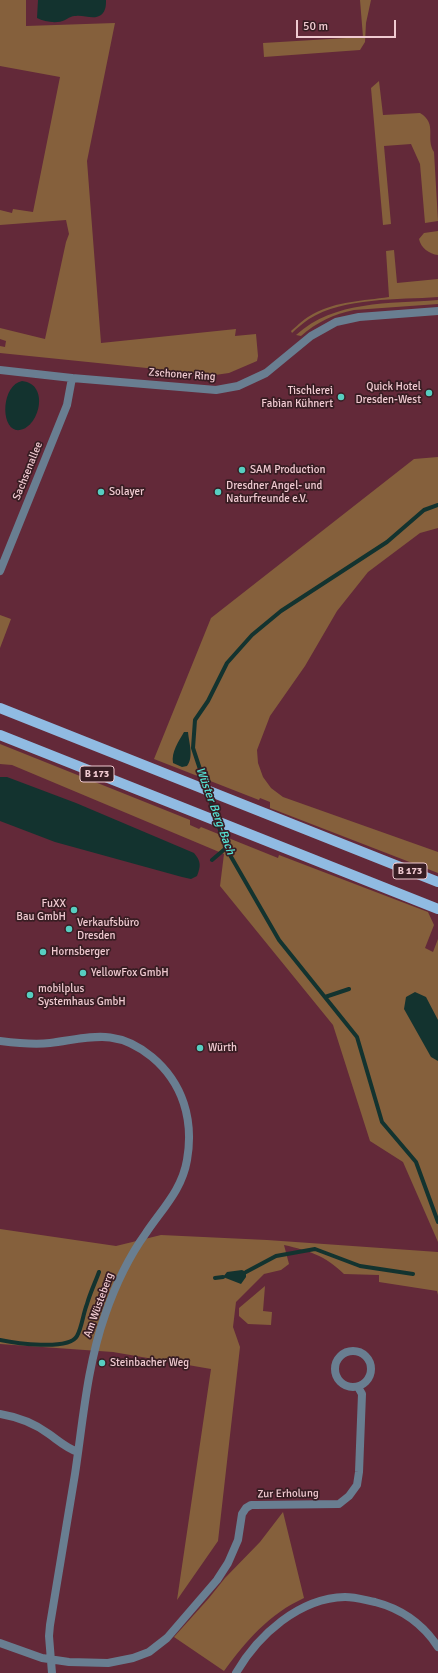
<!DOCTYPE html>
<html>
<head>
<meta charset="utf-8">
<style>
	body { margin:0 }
	#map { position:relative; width:438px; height:1673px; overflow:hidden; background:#632939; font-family:Signika,sans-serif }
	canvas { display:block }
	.scale { position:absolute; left:296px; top:20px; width:100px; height:18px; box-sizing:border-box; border:2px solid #f0cad1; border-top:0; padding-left:5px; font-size:12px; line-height:14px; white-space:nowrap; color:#f0cad1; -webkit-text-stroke:3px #381d23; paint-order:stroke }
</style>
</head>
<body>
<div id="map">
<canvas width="438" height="1673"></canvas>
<div class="scale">50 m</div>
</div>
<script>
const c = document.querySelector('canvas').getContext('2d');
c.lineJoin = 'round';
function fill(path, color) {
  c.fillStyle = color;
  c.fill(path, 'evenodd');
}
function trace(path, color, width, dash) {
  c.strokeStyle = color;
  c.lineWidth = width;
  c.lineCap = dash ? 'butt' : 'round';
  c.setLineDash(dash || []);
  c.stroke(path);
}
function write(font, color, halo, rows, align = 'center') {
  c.font = font + ' Signika,sans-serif';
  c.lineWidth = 3.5;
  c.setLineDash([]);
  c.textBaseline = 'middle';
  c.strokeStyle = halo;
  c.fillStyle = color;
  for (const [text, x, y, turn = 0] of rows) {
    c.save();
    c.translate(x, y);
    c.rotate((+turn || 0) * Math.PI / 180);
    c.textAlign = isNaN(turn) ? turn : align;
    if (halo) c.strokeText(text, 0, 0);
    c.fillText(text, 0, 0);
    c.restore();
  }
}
const green = new Path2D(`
	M0 0H26V26L115 23 87 161 101 343 236 329 235 336 256 334 258 356 257 361 229 373 215 375 0 353V346L5 347 6 341 0 339V328L45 339 66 242 69 234 66 220 0 225V210L12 213 13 209 33 212 60 77 0 66Z
	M360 0H371L366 23 365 42 360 50 264 57 263 43 363 37Z
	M379 81 383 115 420 113C438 124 425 138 434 152L438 221 425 223 420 164 411 144 384 146 391 224 383 225 371 88Z
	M438 231V255C429 254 421 248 419 239L424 233Z
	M394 250 397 283 438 279V297C398 300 344 297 309 319 303 323 297 328 292 333L291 331C298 325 305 318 313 314 337 301 363 301 389 297L386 251Z
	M438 300V304L354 310C334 314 317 322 301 336L296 335C335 300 389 304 438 300Z
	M438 457V528L420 533 368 572 337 611 305 666 270 716 257 750 258 763 263 777 271 788 283 797 438 852V873L270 808V802L260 798 259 800 154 759 211 618 414 459Z
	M0 615 11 619 0 648Z
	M0 744 190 820V825L199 829 201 827 278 858 279 855 428 912 434 925 425 948 433 952 438 939V1242L403 1162 370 1141 333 1025 220 886 224 854 12 765 0 764Z
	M0 1229 116 1246 161 1235 267 1240 438 1252V1295L437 1291 379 1282V1275L344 1274C324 1255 310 1251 284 1245L289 1264 281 1270 264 1274 236 1302 233 1327 240 1347 218 1541 177 1600 211 1369 113 1352 0 1344Z
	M265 1286 263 1311 272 1312 271 1325 248 1324 239 1316V1308Z
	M283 1512 304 1598C269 1614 246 1641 224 1671L174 1637 209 1598 225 1578 260 1542Z`);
const water = new Path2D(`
	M38 0H106C106 5 106 11 101 15 94 20 84 15 76 16 71 16 69 18 65 20 57 24 45 22 37 18Z
	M22 381C52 384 38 433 16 430 0 426 2 385 22 381Z
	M184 732H188C189 743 194 757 187 766L182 767 173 763C171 752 179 741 184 732Z
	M0 777H7L76 803 194 853C201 861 201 866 197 876L191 879 182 877 55 842 0 821Z
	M415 992 426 997 438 1020V1061L431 1057 404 1009 406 997Z
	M242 1270 246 1272V1277L241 1284 223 1277 227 1272Z`);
const stream = new Path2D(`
	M438 505 424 510 387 542 281 611 252 635 227 663 208 701 195 720 193 748 226 848 279 940 357 1037 382 1122 416 1162 438 1222
	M212 860 226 848
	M325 997 349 989
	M246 1272 276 1256 315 1249 360 1266 413 1274
	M215 1278 223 1277
	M0 1340C14 1343 69 1351 77 1336 82 1327 83 1314 87 1304 90 1293 95 1283 99 1272`);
const minor = new Path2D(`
	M0 370 72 378 216 390 238 386 266 373 311 336 336 322 359 317 438 311
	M0 571 67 405 72 378
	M0 1041C16 1043 33 1045 50 1043 90 1038 116 1027 152 1057 183 1083 194 1120 187 1160 182 1190 162 1209 146 1233 128 1258 115 1286 105 1315 87 1366 83 1421 75 1474 67 1524 58 1575 50 1625L49 1636 52 1673
	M335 1369a18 18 0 1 1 36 0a18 18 0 1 1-36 0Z
	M0 1414C18 1417 34 1423 49 1434 59 1441 66 1448 78 1452
	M0 1643 42 1658 69 1662 108 1663 133 1658 149 1652 167 1638 217 1580 228 1563 238 1540 242 1514 246 1508 251 1505H256L339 1504 349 1496 357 1485 359 1472 362 1394 358 1387
	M236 1673C258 1635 299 1598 345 1597 355 1597 365 1600 375 1602 402 1609 423 1624 438 1647`);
const primary = new Path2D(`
	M0 708 438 882
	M0 735 438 909`);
const markers = [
	[429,393,4,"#57cec1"],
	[341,397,4,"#57cec1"],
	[242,470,4,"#57cec1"],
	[101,492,4,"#57cec1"],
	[218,492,4,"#57cec1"],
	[74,910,4,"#57cec1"],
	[69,929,4,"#57cec1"],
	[43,952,4,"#57cec1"],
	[83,973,4,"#57cec1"],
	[30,995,4,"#57cec1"],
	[200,1048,4,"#57cec1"],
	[102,1363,4,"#57cec1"]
];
const shields = [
	[97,774,34],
	[410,871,34]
];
const shieldNames = [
	["B 173",97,774],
	["B 173",410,871]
];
const streetNames = [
	["Zschoner Ring",182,375,4],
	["Sachsenallee",28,471,-68],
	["Am Wüsteberg",99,1305,-70],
	["Zur Erholung",288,1494,-1]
];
const poiNames = [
	["Quick Hotel",421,387,"right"],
	["Dresden-West",421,400,"right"],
	["Tischlerei",333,391,"right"],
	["Fabian Kühnert",333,404,"right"],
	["SAM Production",250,470],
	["Dresdner Angel- und",226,486],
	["Naturfreunde e.V.",226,499],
	["Solayer",109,492],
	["FuXX",66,904,"right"],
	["Bau GmbH",66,917,"right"],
	["Verkaufsbüro",77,923],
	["Dresden",77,936],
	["Hornsberger",51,952],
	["YellowFox GmbH",91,973],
	["mobilplus",38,989],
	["Systemhaus GmbH",38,1002],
	["Würth",208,1048],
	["Steinbacher Weg",110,1363]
];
const waterNames = [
	["Wüster Berg-Bach",215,811,70]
];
fill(green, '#85603c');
fill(water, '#13332f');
trace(stream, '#13332f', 4);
trace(minor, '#697e91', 8);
trace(primary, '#90bbe2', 10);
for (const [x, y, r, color] of markers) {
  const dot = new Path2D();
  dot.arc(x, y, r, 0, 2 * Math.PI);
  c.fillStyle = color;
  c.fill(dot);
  trace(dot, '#381d23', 1.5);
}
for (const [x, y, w] of shields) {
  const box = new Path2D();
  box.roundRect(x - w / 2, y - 8, w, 16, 3);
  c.fillStyle = '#381d23';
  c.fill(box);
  trace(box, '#f0cad1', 1);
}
write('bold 10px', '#f0cad1', null, shieldNames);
write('11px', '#f0cad1', '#381d23', streetNames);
write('11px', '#f0cad1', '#381d23', poiNames, 'left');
write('italic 12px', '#55e4d6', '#381d23', waterNames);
</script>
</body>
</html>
